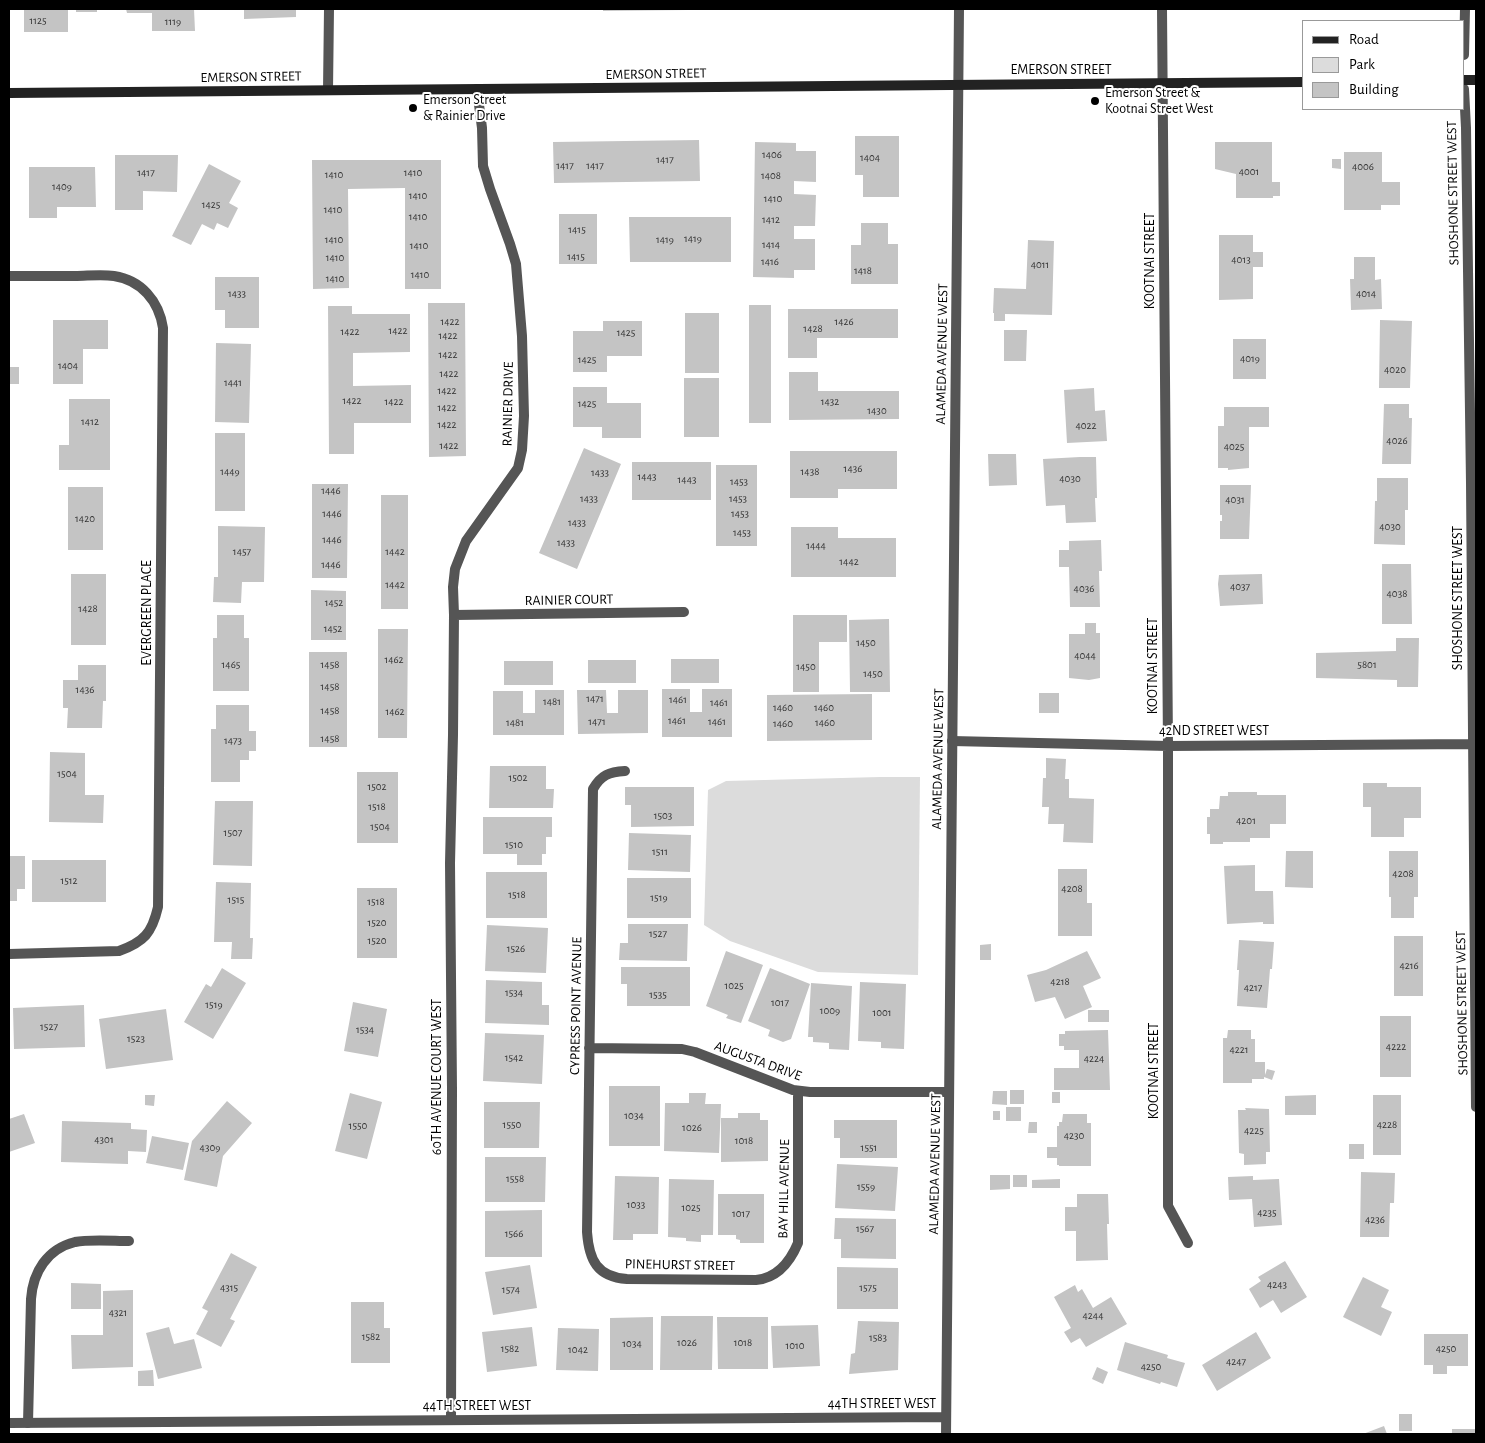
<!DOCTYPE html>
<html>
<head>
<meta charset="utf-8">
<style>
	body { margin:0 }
	#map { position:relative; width:1485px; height:1443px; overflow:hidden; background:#fff; font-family:"Alegreya Sans",sans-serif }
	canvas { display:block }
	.frame { position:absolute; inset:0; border:10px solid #000; pointer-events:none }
	.legend { position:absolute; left:1302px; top:20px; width:162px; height:90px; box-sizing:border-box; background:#fff; border:1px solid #999; margin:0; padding:6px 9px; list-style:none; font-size:15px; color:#000 }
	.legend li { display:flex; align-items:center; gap:10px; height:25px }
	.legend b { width:25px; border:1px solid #999 }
</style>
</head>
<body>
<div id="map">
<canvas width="1485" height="1443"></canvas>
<div class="frame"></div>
<ul class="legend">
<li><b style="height:6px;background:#222"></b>Road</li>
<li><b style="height:14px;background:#dcdcdc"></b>Park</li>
<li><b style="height:14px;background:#c4c4c4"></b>Building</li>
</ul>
</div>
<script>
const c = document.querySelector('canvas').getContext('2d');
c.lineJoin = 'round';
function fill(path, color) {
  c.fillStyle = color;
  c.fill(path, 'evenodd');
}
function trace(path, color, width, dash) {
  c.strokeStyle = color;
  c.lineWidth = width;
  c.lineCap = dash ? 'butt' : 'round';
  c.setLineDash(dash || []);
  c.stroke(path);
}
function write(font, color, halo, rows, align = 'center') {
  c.font = font + ' "Alegreya Sans",sans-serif';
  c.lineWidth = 4;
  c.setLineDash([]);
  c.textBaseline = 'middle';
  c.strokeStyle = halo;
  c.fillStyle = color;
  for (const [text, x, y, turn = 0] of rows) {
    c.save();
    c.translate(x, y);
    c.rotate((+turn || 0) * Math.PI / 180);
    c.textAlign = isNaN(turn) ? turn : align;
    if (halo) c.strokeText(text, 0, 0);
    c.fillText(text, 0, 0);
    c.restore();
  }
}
const green = new Path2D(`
	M880 777H920L918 975 818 972 730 941 704 925 708 790 726 781Z`);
const building = new Path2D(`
	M24 9H68V32H24Z
	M76 9H97V12H76Z
	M126 9H194L195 31H152V13H127Z
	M244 9H296V17L244 19Z
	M603 9H688V10L603 11Z
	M855 136H899V197H863V175H855Z
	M699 140 700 181 554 183 553 142Z
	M755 142 796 143V151H816V182L794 181V194L816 195 815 226H794V239H815V270H794V278L753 277Z
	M1215 142H1272V182H1280V196H1273V198H1236V174L1215 169Z
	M1344 152H1382V182H1400V205H1381V210H1344Z
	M115 155H178L177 192 143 191V210H115Z
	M1332 159H1341V169L1332 168Z
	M312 160H441V289H405V188L348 189 349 288 313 289Z
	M209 164 241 181 229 203 238 208 228 228 217 223 214 230 202 224 191 245 172 236Z
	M29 167H95L96 207H57V218H29Z
	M559 214H597V264H559Z
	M629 217H731V262H630Z
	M861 223H888V244H898V284H851V245H861Z
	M1219 235H1253V252H1263V267H1253V299L1219 300Z
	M1028 240 1054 241 1052 315 1005 314V321H994V313H993L994 288 1026 289Z
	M1354 257H1375V280L1381 279 1382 309 1351 310 1350 279H1354Z
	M215 277H259V328H225V310H215Z
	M428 303H465L466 456 429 457Z
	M749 305H771V423H749Z
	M328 306H352V314H410V352L353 353V386L411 385V423H354V454H329Z
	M788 309H898V338H817V358H788Z
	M685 313H719V373H685Z
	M53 320H108V349H83V384H53Z
	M1380 320 1412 321 1410 388H1379Z
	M603 321H642V356H607V372H573V331H603Z
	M1004 330H1027L1026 361H1004Z
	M1233 339H1266V379H1233Z
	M216 343 251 344 249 423 215 422Z
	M9 367H19V384H9Z
	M789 372H818V391H899V419L789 420Z
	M684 378H719V437H684Z
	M573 387H607V403H641V438H602V427H573Z
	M1094 388 1095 411 1105 410 1107 441 1067 443 1064 390Z
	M69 399H110V470H59V445H69Z
	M1384 404H1409V418H1412L1411 464H1382Z
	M1224 407H1269V427H1249V468L1228 470V468H1218V426H1224Z
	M215 433H245V511H215Z
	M584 448 621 464 577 569 539 553Z
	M790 451H897V489H838V498H790Z
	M988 454H1016L1017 485 989 486Z
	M1080 457H1096L1097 498H1095L1096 522 1066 523 1065 505 1046 506 1043 459Z
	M632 462H711V500H632Z
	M716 465H757V546H716Z
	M1377 478H1408V510H1405V545L1374 544 1375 501H1377Z
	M312 484H348L347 578H312Z
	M1220 485H1251L1249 539H1220V521H1222V515H1220Z
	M68 487H103V550H68Z
	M381 495H408V609H381Z
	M218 526 265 527 264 582H242L241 603 213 602 214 577H218Z
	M791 527H838V538H896V577H791Z
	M1101 540 1102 571H1099L1100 607H1070L1069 567H1059V550H1069V541Z
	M1382 564H1411L1412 624H1382Z
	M71 574H106V645H71Z
	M1262 574 1263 604 1220 606 1218 584 1219 575Z
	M311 590 346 591V640H311Z
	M217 615H244V638H249V691H213V638H217Z
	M793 615H847V642H819V692H793Z
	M889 619 890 692H850L849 620Z
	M1085 623H1096V633H1100V678L1089 680 1069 678V634H1085Z
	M378 629H408L407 738H378Z
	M1396 638H1419L1418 687H1397V680L1316 678V653L1396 651Z
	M309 652H347V747H309Z
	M671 659H719V683H671Z
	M588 660H636V683H588Z
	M504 661H553V685H504Z
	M78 665H106V701H103L102 728H67L68 708H63V680H78Z
	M662 689H690V712H702V689H732V737H662Z
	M535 690H564V735H493V691H523V713H535Z
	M577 690H606L607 713H618V690H648V733L578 734Z
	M1039 693H1059V713H1039Z
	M872 694V740L767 741V695Z
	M216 705H249V731H256V751H249V760H240V782H211V729H216Z
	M50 752 85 753V795H104L103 823 49 822Z
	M1046 758 1066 759 1065 779H1069V798L1094 799 1093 843 1063 842 1064 824H1048L1049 807H1042L1043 778H1046Z
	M490 766H546V789H554L553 808H489Z
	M357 772H398V843H357Z
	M1363 783H1387V787H1421V818H1404V837H1371V807H1363Z
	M625 787H694V826L631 827V805H625Z
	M1228 792H1257V795H1286V824H1270V838H1250V842H1223V844H1210V834H1207V817H1210V809H1219L1220 796H1228Z
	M215 801H253L252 866 213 865Z
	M483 817H552V837H546V854H542V865H517V854H483Z
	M629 833 691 835 690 872 628 870Z
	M1286 851H1313V888L1285 887Z
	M1389 851H1418V897H1414V918H1391V897H1389Z
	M9 856H25V889H17V901H9Z
	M32 860H106V902H32Z
	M1255 865V891H1273L1274 924H1263V922L1227 924 1224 866Z
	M1058 869H1087V903H1092V936H1058Z
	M486 872H547V918H486Z
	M627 878H691V918H627Z
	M216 882 251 883 250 938H253L252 959H231L232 942H214Z
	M357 888H397V958H357Z
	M628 924H688L687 961 619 960 620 943H628Z
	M487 925 548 928 546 973 485 971Z
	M1394 936H1423V996H1394Z
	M1239 940 1274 942 1272 969H1270L1267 1008 1237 1006 1239 970H1237Z
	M991 944V960H980V945Z
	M726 951 763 965 741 1023 726 1018 728 1015 706 1006Z
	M1087 951 1101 978 1083 986 1092 1007 1065 1019 1055 997 1035 1002 1027 975 1046 970Z
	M621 967H690V1006H627V984H621Z
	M222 968 246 983 213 1039 184 1022 206 984 211 987Z
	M770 968 810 984 791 1039 783 1042 768 1036 770 1030 748 1021Z
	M486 980 542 982V1005H549V1025L485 1023Z
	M860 982 906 984 904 1049 881 1048V1042L858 1041Z
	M811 983 852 986 849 1050 829 1049V1043L813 1042V1037H808Z
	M353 1002 387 1009 378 1057 344 1051Z
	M84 1005 85 1047 14 1049 13 1008Z
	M166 1009 173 1060 106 1069 99 1019Z
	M1088 1010H1109V1022H1088Z
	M1380 1016H1411V1077H1380Z
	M1108 1030 1110 1090H1054V1068H1079V1050H1064V1046H1059V1034H1065V1031Z
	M1228 1030H1251V1039H1255V1062H1265V1075L1267 1069 1275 1071 1272 1080 1264 1077V1079H1252V1083H1223V1038H1227Z
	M485 1033 544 1035 542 1084 483 1081Z
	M609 1086H660V1146H609Z
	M1010 1090H1024V1104H1010Z
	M993 1091H1007V1105L992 1104Z
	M1052 1092H1060V1103H1052Z
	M350 1093 382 1102 367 1159 335 1151Z
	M689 1093H706L705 1104H721L719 1153 664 1151 665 1103H689Z
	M145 1095H155L154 1106 145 1105Z
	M1316 1095V1115H1285V1096Z
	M1373 1095H1401V1155H1373Z
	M227 1101 252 1123 223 1156 217 1187 184 1180 192 1141Z
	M484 1102H540L539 1148H484Z
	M1006 1107H1021V1121H1006Z
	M1245 1108 1269 1109 1270 1152H1266V1164L1244 1165V1154L1239 1153 1238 1110H1246Z
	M993 1111H1000V1120H993Z
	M738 1113H760V1120H768V1161L721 1162V1118H738Z
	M24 1114 35 1143 9 1152V1119Z
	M1063 1114H1087V1123H1091V1166H1059V1165H1057V1158H1047V1147H1057V1126H1059V1122H1062Z
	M834 1120H897V1158H840V1138H834Z
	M62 1121 131 1123V1129L147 1130 146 1152 128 1151V1164L61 1162Z
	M1029 1122H1037V1133H1028Z
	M152 1136 189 1143 183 1170 146 1163Z
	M1349 1144H1364V1159H1349Z
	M485 1157H546L545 1202H485Z
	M837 1164 898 1167 895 1211 835 1208Z
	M1361 1172 1395 1173 1394 1203H1390L1389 1237H1360Z
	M990 1175H1010V1189L990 1190Z
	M1013 1175H1027V1187H1013Z
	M615 1176 659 1177 658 1234H633V1240H613Z
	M1253 1176V1180L1279 1179 1282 1225 1254 1227 1252 1199 1229 1200 1228 1177Z
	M669 1179 714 1180 713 1235H701V1242L686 1241V1238L668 1237Z
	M1060 1179V1188H1032V1180Z
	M718 1194H764V1243H740V1240L736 1239V1235H718Z
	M1077 1194H1108L1109 1224H1107L1108 1260 1076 1261V1231H1065V1207H1077Z
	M542 1210V1257H485V1211Z
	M835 1218 896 1219V1259L841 1258V1239H834Z
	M231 1253 257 1267 230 1319 235 1321 221 1347 196 1334 208 1311 202 1308Z
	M1285 1261 1307 1297 1281 1313 1273 1300 1260 1308 1249 1289 1261 1281 1258 1277Z
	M530 1265 537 1308 493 1315 485 1272Z
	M837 1267 898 1268V1309H837Z
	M1363 1277 1389 1290 1381 1307 1392 1312 1381 1336 1343 1317Z
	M71 1283 101 1284V1309H71Z
	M1075 1285 1078 1292 1082 1289 1093 1308 1111 1297 1127 1324 1086 1347 1080 1338 1071 1343 1064 1332 1071 1328 1054 1297Z
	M133 1290V1367L72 1369 71 1335H103V1291Z
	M351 1302H384V1328H390V1363H351Z
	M661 1316H713L712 1370H660Z
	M653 1317V1370H610V1318Z
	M717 1317H768V1369H718Z
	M858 1321 899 1322 898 1370 849 1374 851 1354 855 1353Z
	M818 1325 820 1366 773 1368 771 1326Z
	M169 1327 174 1344 194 1339 202 1368 158 1379 146 1333Z
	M532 1327 537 1366 487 1372 482 1332Z
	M558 1328 599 1329 598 1371 556 1370Z
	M1256 1332 1271 1358 1217 1391 1202 1365Z
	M1424 1334H1468V1366H1447V1374H1433V1365H1424Z
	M1125 1342 1168 1355 1167 1358 1185 1363 1177 1387 1161 1382 1160 1384 1117 1370Z
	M1097 1367 1108 1372 1103 1384 1092 1379Z
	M153 1370 154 1386H138V1371Z
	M1399 1414H1412V1431H1399Z
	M1384 1426 1387 1434H1363Z
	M1452 1429H1476V1434H1452Z`);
const minor = new Path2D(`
	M1162 9 1168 746V1206L1188 1243
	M1464 55 1465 9
	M1464 89 1466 128 1471 483 1476 1107
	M328 90 329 9
	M9 276C31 276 53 276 75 276 87 276 101 274 114 276 141 280 159 301 163 328L158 907C152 933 144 942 119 951L9 954
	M454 615 684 612
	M952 741 1168 746 1476 744
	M625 771C609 772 601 775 593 789L587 1232C589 1260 597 1277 627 1279L756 1280C778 1278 790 1262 798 1243V1091
	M589 1048 682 1049 695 1052 793 1090 810 1092H949
	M451 1420 452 1090 450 863 453 735 454 615 453 587 455 569 466 541 518 468 522 450 524 416 522 336 516 264 510 244 490 189 483 166 482 128 477 89
	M28 1423 31 1299C33 1272 47 1249 75 1242 89 1239 114 1241 129 1241`);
const tertiary = new Path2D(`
	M9 1423 946 1417
	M946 1434 959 9`);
const secondary = new Path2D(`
	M1464 80H1476
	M9 93 1304 82`);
const markers = [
	[1095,101,5,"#000"],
	[413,108,5,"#000"]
];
const numberNames = [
	["1125",38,21],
	["1119",173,22],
	["1406",772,155],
	["1404",870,158],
	["1417",665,160],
	["1417",565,166],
	["1417",595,166],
	["4006",1363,167],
	["4001",1249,172],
	["1417",146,173],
	["1410",413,173],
	["1410",334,175],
	["1408",771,176],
	["1409",62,187],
	["1410",418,196],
	["1410",773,199],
	["1425",211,205],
	["1410",333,210],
	["1410",418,217],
	["1412",771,220],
	["1415",577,230],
	["1419",693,239],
	["1410",334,240],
	["1419",665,240],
	["1414",771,245],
	["1410",419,246],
	["1415",576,257],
	["1410",335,258],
	["4013",1241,260],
	["1416",770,262],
	["4011",1040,265],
	["1418",863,271],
	["1410",420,275],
	["1410",335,279],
	["1433",237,294],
	["4014",1366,294],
	["1422",450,322],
	["1426",844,322],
	["1428",813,329],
	["1422",398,331],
	["1422",350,332],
	["1425",626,333],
	["1422",448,336],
	["1422",448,355],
	["4019",1250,359],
	["1425",587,360],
	["1404",68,366],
	["4020",1395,370],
	["1422",449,374],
	["1441",233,383],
	["1422",447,391],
	["1422",352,401],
	["1422",394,402],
	["1432",830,402],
	["1425",587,404],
	["1422",447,408],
	["1430",877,411],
	["1412",90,422],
	["1422",447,425],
	["4022",1086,426],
	["4026",1397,441],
	["1422",449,446],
	["4025",1234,447],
	["1436",853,469],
	["1449",230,472],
	["1438",810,472],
	["1433",600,473],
	["1443",647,477],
	["4030",1070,479],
	["1443",687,480],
	["1453",739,482],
	["1446",331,491],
	["1433",589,499],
	["1453",738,499],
	["4031",1235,500],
	["1446",332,514],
	["1453",740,514],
	["1420",85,519],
	["1433",577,523],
	["4030",1390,527],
	["1453",742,533],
	["1446",332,540],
	["1433",566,543],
	["1444",816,546],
	["1457",242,552],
	["1442",395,552],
	["1442",849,562],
	["1446",331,565],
	["1442",395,585],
	["4037",1240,587],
	["4036",1084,589],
	["4038",1397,594],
	["1452",334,603],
	["1428",88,609],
	["1452",333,629],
	["1450",866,643],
	["4044",1085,656],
	["1462",394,660],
	["1465",231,665],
	["1458",330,665],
	["5801",1367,665],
	["1450",806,667],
	["1450",873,674],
	["1458",330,687],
	["1436",85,690],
	["1471",595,699],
	["1461",678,700],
	["1481",552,702],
	["1461",719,703],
	["1460",783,708],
	["1460",824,708],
	["1458",330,711],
	["1462",395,712],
	["1461",677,721],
	["1471",597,722],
	["1461",717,722],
	["1481",515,723],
	["1460",825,723],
	["1460",783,724],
	["1458",330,739],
	["1473",233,741],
	["1504",67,774],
	["1502",518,778],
	["1502",377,787],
	["1518",377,807],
	["1503",663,816],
	["4201",1246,821],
	["1504",380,827],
	["1507",233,833],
	["1510",514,845],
	["1511",660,852],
	["4208",1403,874],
	["1512",69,881],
	["4208",1072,889],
	["1518",517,895],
	["1519",659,898],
	["1515",236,900],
	["1518",376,902],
	["1520",377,923],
	["1527",658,934],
	["1520",377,941],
	["1526",516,949],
	["4216",1409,966],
	["4218",1060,982],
	["1025",734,986],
	["4217",1253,988],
	["1534",514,993],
	["1535",658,995],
	["1017",780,1003],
	["1519",214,1005],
	["1009",830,1011],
	["1001",882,1013],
	["1527",49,1027],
	["1534",365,1030],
	["1523",136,1039],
	["4222",1396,1047],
	["4221",1239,1050],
	["1542",514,1058],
	["4224",1094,1059],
	["1034",634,1116],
	["1550",512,1125],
	["4228",1387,1125],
	["1550",358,1126],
	["1026",692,1128],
	["4225",1254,1131],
	["4230",1074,1136],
	["4301",104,1140],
	["1018",744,1141],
	["4309",210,1148],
	["1551",869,1148],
	["1558",515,1179],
	["1559",866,1187],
	["1033",636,1205],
	["1025",691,1208],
	["4235",1267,1213],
	["1017",741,1214],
	["4236",1375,1220],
	["1567",865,1229],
	["1566",514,1234],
	["4243",1277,1285],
	["4315",229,1288],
	["1575",868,1288],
	["1574",511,1290],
	["4321",118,1313],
	["4244",1093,1316],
	["1582",371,1337],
	["1583",878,1338],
	["1026",687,1343],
	["1018",743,1343],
	["1034",632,1344],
	["1010",795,1346],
	["1582",510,1349],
	["4250",1446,1349],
	["1042",578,1350],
	["4247",1236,1362],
	["4250",1151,1367]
];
const streetNames = [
	["EMERSON STREET",1061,70],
	["EMERSON STREET",656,74,-1],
	["EMERSON STREET",251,77,-1],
	["SHOSHONE STREET WEST",1453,193,-91],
	["KOOTNAI STREET",1150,261,-90],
	["ALAMEDA AVENUE WEST",942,354,-89],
	["RAINIER DRIVE",508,404,-89],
	["SHOSHONE STREET WEST",1458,598,-90],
	["RAINIER COURT",569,600,-1],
	["EVERGREEN PLACE",147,613,-90],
	["KOOTNAI STREET",1153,666,-90],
	["42ND STREET WEST",1214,731],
	["ALAMEDA AVENUE WEST",938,759,-89],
	["SHOSHONE STREET WEST",1462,1003,-91],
	["CYPRESS POINT AVENUE",576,1006,-89],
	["AUGUSTA DRIVE",758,1061,20],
	["KOOTNAI STREET",1154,1071,-90],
	["60TH AVENUE COURT WEST",437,1077,-90],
	["ALAMEDA AVENUE WEST",935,1164,-89],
	["BAY HILL AVENUE",784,1189,-89],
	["PINEHURST STREET",680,1265,1],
	["44TH STREET WEST",882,1404],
	["44TH STREET WEST",477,1406]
];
const poiNames = [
	["Emerson Street &",1105,93],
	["Kootnai Street West",1105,109],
	["Emerson Street",423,100],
	["& Rainier Drive",423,116]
];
fill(green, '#dcdcdc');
fill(building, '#c4c4c4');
trace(minor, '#555', 10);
trace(tertiary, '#555', 10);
trace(secondary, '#222', 10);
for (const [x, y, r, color] of markers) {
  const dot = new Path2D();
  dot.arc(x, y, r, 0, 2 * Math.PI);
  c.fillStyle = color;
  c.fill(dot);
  trace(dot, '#fff', 2);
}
write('11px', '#313131', null, numberNames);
write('14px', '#000', '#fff', streetNames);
write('14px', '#000', '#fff', poiNames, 'left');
</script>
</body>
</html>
